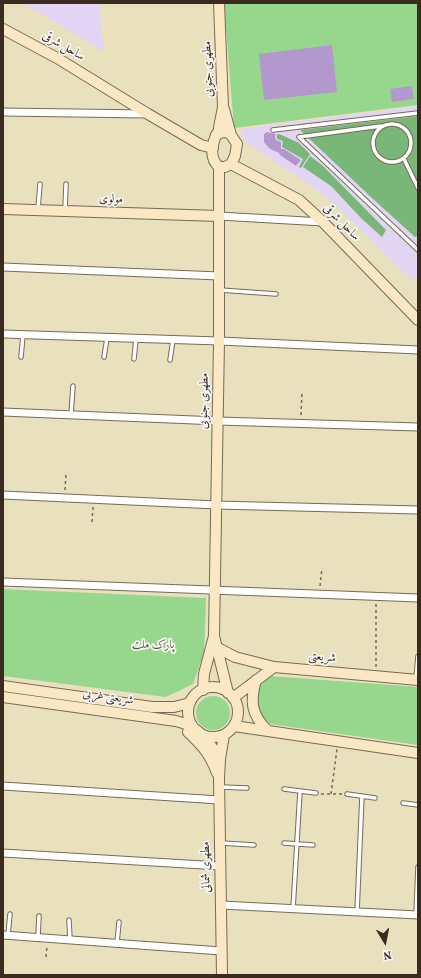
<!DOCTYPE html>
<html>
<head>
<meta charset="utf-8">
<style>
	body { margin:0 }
	#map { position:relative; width:421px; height:978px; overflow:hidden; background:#e9e0be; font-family:Vollkorn,serif }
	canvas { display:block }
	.frame { position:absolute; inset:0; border:4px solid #3b2a1e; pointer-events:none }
	.north { position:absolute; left:365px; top:922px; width:40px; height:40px; -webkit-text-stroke:3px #f6f6f2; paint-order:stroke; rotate:170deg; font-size:11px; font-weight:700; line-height:16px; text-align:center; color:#3b2a1e }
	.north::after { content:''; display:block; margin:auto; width:14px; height:18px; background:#3b2a1e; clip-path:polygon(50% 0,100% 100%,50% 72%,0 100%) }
</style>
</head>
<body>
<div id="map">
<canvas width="421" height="978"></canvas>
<div class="frame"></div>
<div class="north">N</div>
</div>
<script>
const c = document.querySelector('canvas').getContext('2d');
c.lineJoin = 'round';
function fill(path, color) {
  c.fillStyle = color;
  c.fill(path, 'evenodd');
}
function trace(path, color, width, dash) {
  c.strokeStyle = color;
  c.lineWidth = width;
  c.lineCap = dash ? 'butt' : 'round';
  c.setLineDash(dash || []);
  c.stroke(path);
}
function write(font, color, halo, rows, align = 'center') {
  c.font = font + ' Vollkorn,Amiri,serif';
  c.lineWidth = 3.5;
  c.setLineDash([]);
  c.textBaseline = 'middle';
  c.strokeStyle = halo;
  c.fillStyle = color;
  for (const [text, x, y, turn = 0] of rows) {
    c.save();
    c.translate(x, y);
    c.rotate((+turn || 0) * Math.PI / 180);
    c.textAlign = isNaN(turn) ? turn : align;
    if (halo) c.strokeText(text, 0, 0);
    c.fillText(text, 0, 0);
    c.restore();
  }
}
const built = new Path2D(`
	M23 3H99L104 52Z
	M418 106V280V279L412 280 326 196 243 140 241 129Z`);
const green = new Path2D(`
	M224 3H418V105L234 128Z
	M3 589 206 598 204 653 193 684 166 697 3 676Z
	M270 676 418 687V745L270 724 255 710 257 689Z
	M196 713a17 17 0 1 1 34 0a17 17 0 1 1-34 0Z`);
const forest = new Path2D(`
	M418 116V236L415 237 373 199 300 130Z
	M279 134 299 143 310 154 301 168 299 167 303 159 282 147 283 141 277 139V135Z
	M310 156 322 165 386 230 382 237 361 218 331 186 303 167Z`);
const building = new Path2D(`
	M332 45 337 92 264 100 259 54Z
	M412 86 414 99 392 102 390 89Z
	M267 132 276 134 275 137 276 140 281 142V149H284L301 160 296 166 280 155 278 152 274 151 269 148 264 142V134Z`);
const path = new Path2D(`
	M301 415 302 392
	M65 490 66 473
	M92 522 93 507
	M320 586 322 568
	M376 667V603
	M321 794H342
	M331 794 337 749
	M46 957 47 946`);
const lane = new Path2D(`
	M373 143a19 19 0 1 1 38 0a19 19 0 1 1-38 0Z
	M273 130 418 113
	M299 137 418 250
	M299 137 381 126
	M404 159 418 188
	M38 209 40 184
	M65 210 66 184
	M220 290 276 294
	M21 357 23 335
	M104 357 107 338
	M134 359 136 339
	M170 360 173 340
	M71 415 73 386
	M416 679 418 656
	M220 787 247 788
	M284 789 316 793
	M347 794 375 798
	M403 803 418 805
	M221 843 254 845
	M284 843 313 845
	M293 909 300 791
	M357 912 362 796
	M416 915 418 867
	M69 920 70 940
	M8 935 10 914
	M38 937 39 916
	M117 943 119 922`);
const street = new Path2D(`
	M3 112 147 114
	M219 216 323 222
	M3 267 219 276
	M3 334 219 341 418 350
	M3 412 218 421 418 427
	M3 495 216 505 418 510
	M3 582 418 598
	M3 786 219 800
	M3 853 220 866
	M221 905 418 915
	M3 935 221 951`);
const secondary = new Path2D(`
	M3 29 57 58 148 114 201 145 213 148
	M224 109 231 135 237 144 235 156 231 164 225 167H219C209 158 212 146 216 135 221 132 227 131 231 135
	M218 133 223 107 219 3
	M231 164 299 200 323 222 418 320
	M3 209 219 216
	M214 636 219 341V167
	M218 648 235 657 274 667
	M256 680C250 701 251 715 268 731
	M3 686 152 707H174L190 703
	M188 712a25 25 0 1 1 50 0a25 25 0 1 1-50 0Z
	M203 690 204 674 214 636 228 693
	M3 697 176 721C200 727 207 739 220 759L224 735
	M233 698 274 667 418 680
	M234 726 418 753
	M188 732C202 745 210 754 217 773
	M220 759 219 778 222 975`);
const streetNames = [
	["ساحل شرقی",63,47,30],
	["مطهری جنوبی",209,69,-92],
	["مولوی",111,200,2],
	["ساحل شرقی",341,223,45],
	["مطهری جنوبی",205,401,-89],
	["شریعتی",322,658,5],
	["شریعتی غربی",108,698,8],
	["مطهری شمالی",207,867,-91]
];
const parkNames = [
	["پارک ملت",153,646]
];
fill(built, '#e2d4f3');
fill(green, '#97d68d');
fill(forest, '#79b778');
fill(building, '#b398cd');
trace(lane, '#786a56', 5.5);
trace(street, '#786a56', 9);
trace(secondary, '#786a56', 12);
trace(path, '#786a56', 1.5, [3, 3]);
trace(lane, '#fff', 3.5);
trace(street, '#fff', 7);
trace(secondary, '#fae7c3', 10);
write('12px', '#3b2a1e', '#f6f6f2', streetNames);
write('12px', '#52553a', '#f6f6f2', parkNames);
</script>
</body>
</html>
